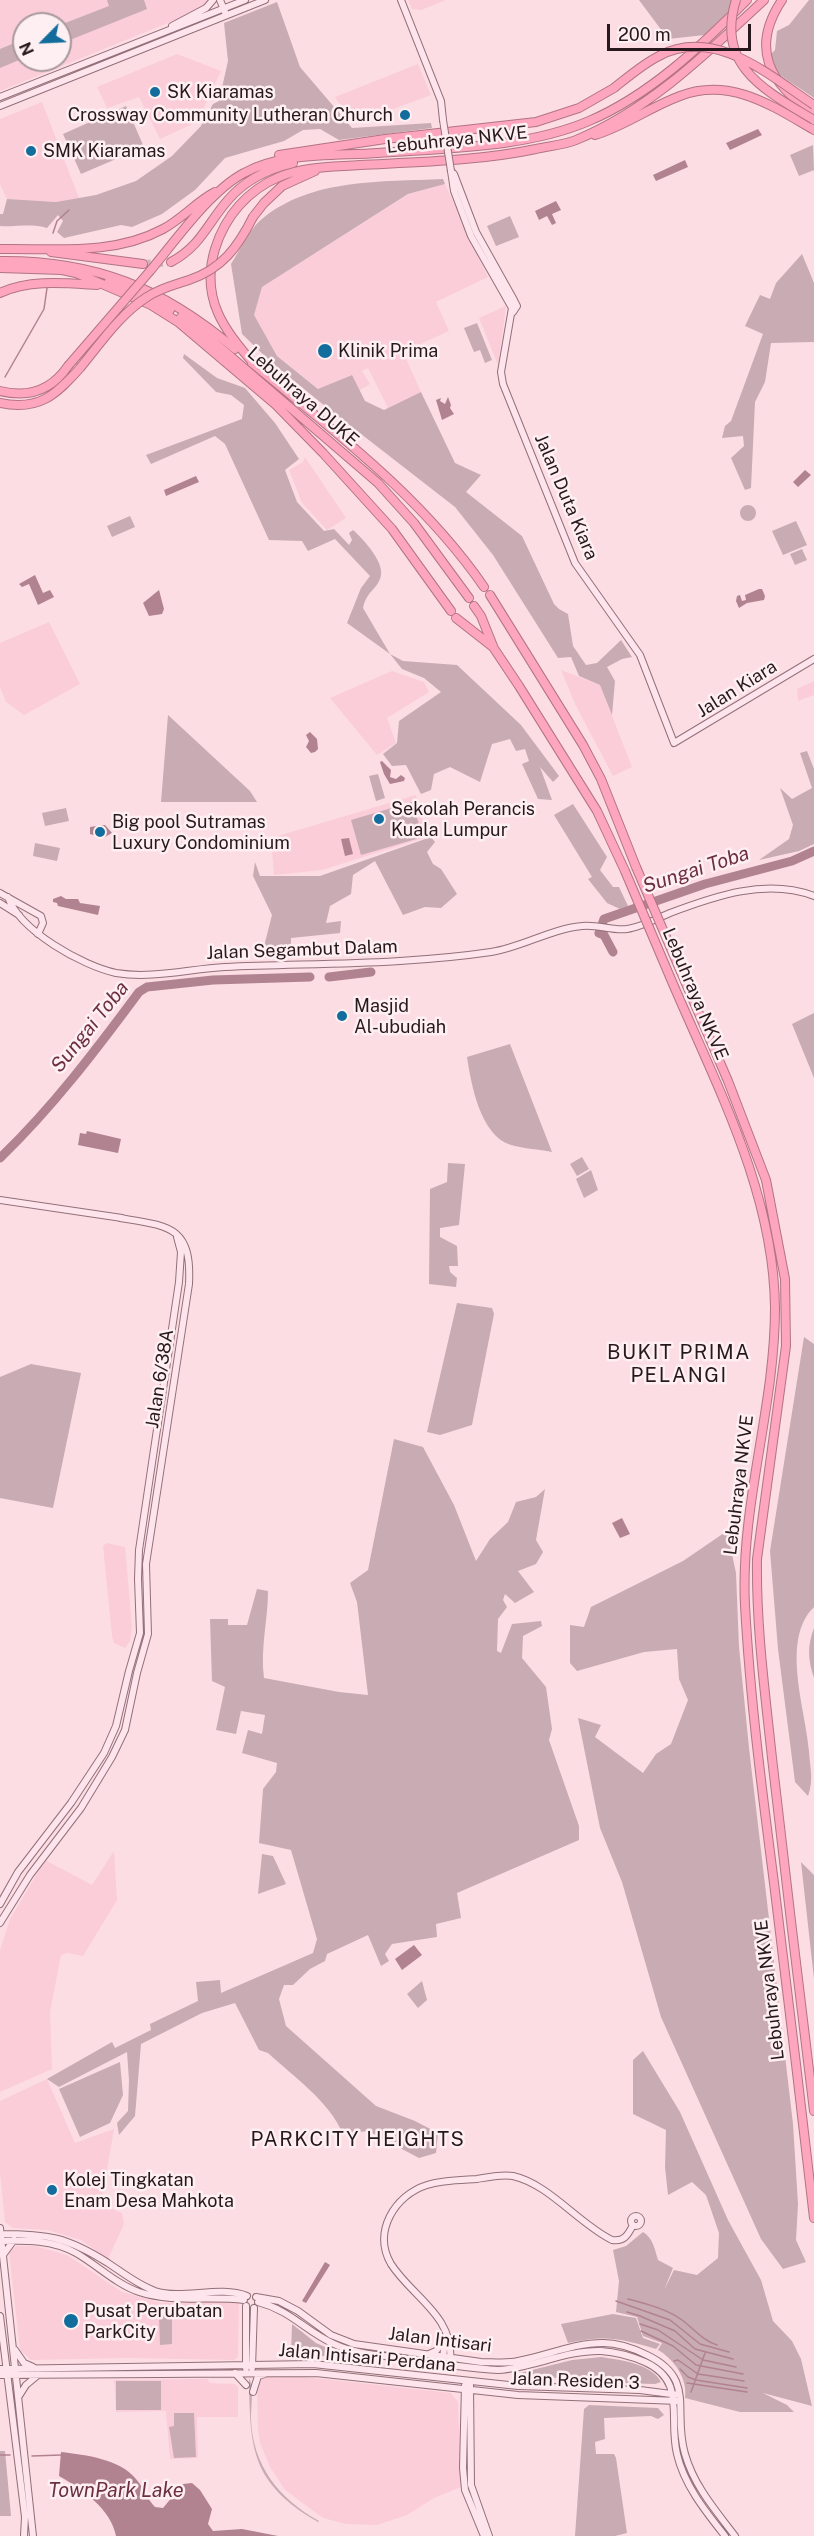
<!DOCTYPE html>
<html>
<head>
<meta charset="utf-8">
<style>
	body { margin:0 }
	#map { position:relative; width:814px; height:2536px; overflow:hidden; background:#fcdde4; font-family:"Public Sans",sans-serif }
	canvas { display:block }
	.north { position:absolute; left:12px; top:12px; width:60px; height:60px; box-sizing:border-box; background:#feeff2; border:2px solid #a8999c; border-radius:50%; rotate:246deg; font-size:16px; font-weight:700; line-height:24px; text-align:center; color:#26181c }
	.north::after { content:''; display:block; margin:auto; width:21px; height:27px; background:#126d9c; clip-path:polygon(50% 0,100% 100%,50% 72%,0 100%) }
	.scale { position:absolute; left:607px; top:24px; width:144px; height:27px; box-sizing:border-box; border:3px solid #26181c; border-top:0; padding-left:8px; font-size:18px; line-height:21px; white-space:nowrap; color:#26181c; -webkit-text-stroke:4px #feeff2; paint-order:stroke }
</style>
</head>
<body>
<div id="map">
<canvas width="814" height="2536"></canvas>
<div class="north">N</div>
<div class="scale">200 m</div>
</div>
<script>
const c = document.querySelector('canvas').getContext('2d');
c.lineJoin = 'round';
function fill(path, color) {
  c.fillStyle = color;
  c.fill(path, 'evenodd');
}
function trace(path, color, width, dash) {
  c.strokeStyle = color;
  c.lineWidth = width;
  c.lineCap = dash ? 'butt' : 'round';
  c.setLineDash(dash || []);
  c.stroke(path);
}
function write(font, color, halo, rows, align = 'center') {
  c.font = font + ' "Public Sans",sans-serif';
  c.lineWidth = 5;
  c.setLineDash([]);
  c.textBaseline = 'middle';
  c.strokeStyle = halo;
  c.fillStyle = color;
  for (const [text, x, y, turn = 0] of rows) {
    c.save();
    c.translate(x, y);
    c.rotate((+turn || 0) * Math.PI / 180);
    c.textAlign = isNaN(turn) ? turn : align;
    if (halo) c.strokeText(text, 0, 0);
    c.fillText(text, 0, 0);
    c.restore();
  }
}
const built = new Path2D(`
	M0 0H209L200 10 0 91ZM24 24H60V60H24Z
	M408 0H446L421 10 412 9Z
	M177 54 221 71 197 122 160 139 139 97 107 108 97 87Z
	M418 64 431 95 353 124 335 97Z
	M42 102 79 198 56 202 7 199 0 184V119Z
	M445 184 488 277 436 302 449 331 403 352 421 392 388 408 368 368 362 371 370 384 359 391 351 375 319 389 277 356 253 315 262 287 409 194Z
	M506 306 505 315 498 365 479 318Z
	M305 457 346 518 327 530 302 503 289 470 303 462Z
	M49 622 80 684 24 715 6 702 0 687V643Z
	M561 670 600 685 632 767 613 776 575 704Z
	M392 671 424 682 429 692 387 718 396 743 377 755 330 698Z
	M814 681V695L798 701 797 689Z
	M416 795 427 837 322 870 274 875 271 838Z
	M107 1543 125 1547 132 1627 130 1641 125 1648 114 1643 112 1636 103 1546Z
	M114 1851 117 1900 83 1956 68 1953 61 1955 50 2012 52 2069 0 2092V1950L10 1919 45 1860 92 1885Z
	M47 2079 75 2143 114 2129 101 2204 122 2213 124 2224 108 2259 81 2240 47 2230 13 2228 5 2222 0 2173V2101Z
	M16 2246H35L67 2255 122 2292 161 2303 239 2301 238 2357 234 2360 127 2358 31 2360 20 2350 9 2252Z
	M265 2377H305L451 2393 458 2402 461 2487 434 2498 407 2515 377 2525 346 2524 323 2518 285 2490 270 2467 260 2443 258 2430 257 2386 259 2381Z
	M201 2379H207L210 2383 235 2384 238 2387V2417H197L198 2458 170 2459 166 2411 116 2412 114 2380Z`);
const green = new Path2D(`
	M107 0H144L147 9 60 44V25L109 6Z
	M639 0H732L730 10 705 35 668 39Z
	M809 0H814V98L777 73 771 54 775 50 777 31 789 25Z
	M277 2 300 67 352 128 431 123 432 128 339 140 320 129 303 130 284 141 225 158 195 190 162 214 132 227 121 225 64 238 57 232 63 221 58 215 47 228C32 223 16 227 0 226V214H3L7 199 56 202 96 195 136 181 172 156 201 126 213 104 219 101 228 61 224 23Z
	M24 39V58L0 68V49Z
	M126 106 144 147 81 174 63 134Z
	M813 145 814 170 799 176 790 155Z
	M443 179 445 184 408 194 262 287 254 315 277 356 318 389 352 375 365 401 384 410 421 392 455 463 481 475 466 492 522 536 554 604 559 609 568 614 573 646 586 665 597 663 621 640 632 657 622 659 607 667 615 681 612 715 600 685 579 676 571 657 558 658 493 555 455 507 325 406 272 363 242 334 231 264C239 252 251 227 262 219 311 178 382 182 443 179Z
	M510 216 519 237 496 246 487 226Z
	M802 254 814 283V342L771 343 765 382 755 402 751 488 745 490 731 458 744 446 743 436 722 438 725 426 731 421 763 334 745 326 760 295 770 299 776 283Z
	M477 323 492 360 485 363 480 350 474 352 464 328Z
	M184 354 217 378 245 388 275 423 299 459 285 470 297 502 324 531 334 529 349 545 352 540 349 533 353 530C363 539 387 564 380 579 375 591 367 591 363 608L390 654 403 661 457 665 521 725 559 776 553 782 540 767 552 800 538 799 522 764 529 761 525 749 516 751 510 739 492 744 480 782 450 767 434 774 431 790 421 794 406 765 392 766 383 754 397 743 399 721 441 692 424 678 402 669 390 654 347 623 361 588 370 576 335 539 308 551 302 541 269 540 225 444 215 436 151 464 146 455 242 419 244 405 231 395 216 392 183 358Z
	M740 513a8 8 0 1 1 16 0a8 8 0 1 1-16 0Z
	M130 516 135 527 112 537 107 526Z
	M796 521 807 545 783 555 772 531Z
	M802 549 807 560 795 565 790 554Z
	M168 715 250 791 257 802H161Z
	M807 751 814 769V844L799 851 759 860 789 839 793 825 780 788 792 799 812 788 800 753Z
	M378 774 385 798 376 801 369 776Z
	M412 802 423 837 361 855 351 820Z
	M573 804 607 857 600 870 613 887H619L628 906 620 909 607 903 588 879 592 877 554 815Z
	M66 808 69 821 45 826 42 813Z
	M431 837 435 842 427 852 433 864 441 869 457 894 441 908 425 907 403 915 375 861 353 875 351 894 330 906 326 923 341 921 340 933 291 938V958H261L272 915 253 876 255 862 260 876H320Z
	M35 843 60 848 57 861 33 856Z
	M814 1013V1078L792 1024Z
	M510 1044 552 1152C539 1149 524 1149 511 1145 480 1136 471 1083 467 1057Z
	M582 1157 589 1169 577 1176 570 1164Z
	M448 1163 465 1164 459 1225 440 1228V1237L457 1246 458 1266H449L450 1272 457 1278 456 1287 429 1284 430 1189 447 1182Z
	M591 1170 598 1190 584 1198 576 1179Z
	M457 1303 492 1308 494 1314 472 1425 440 1435 427 1432Z
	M804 1337 814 1344V1607C780 1640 806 1710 809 1751 810 1769 814 1779 808 1796L795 1782 778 1649 770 1551Z
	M31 1364 81 1373 53 1508 0 1498V1377Z
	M394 1439 423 1447 454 1505 476 1561 490 1539 508 1522 516 1502 536 1497 545 1489 536 1540 543 1552 536 1564 518 1571 534 1592 515 1603 505 1594 503 1600 507 1607 498 1619 497 1651 501 1653 512 1624 541 1621 542 1626 523 1636 522 1658 546 1687 552 1729 549 1740 579 1826V1840L457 1893 461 1918 436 1924 437 1937 392 1944 385 1954 389 1961 381 1966 368 1935 327 1954 325 1961 310 1969 293 1985H284L279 1999 286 2026 376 2106 415 2121 438 2133 436 2153 419 2158 368 2131 343 2134C329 2101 294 2077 268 2053L259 2050 235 2003 202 2013 141 2044 135 2116 119 2135 117 2123 128 2111 129 2080 127 2052 59 2087 47 2079 112 2042 115 2048 151 2030 150 2024 198 2001 196 1982 220 1980 221 1993 313 1953 317 1939 291 1850 259 1843 263 1789 276 1772 277 1763 242 1753 248 1730 262 1734 265 1715 241 1711 236 1734 216 1730 225 1687 212 1681 210 1619H228V1625H247L257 1589 268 1591C268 1620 260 1649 264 1678L339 1692 368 1695 357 1602 350 1583 368 1570Z
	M727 1531 736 1573 739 1647 749 1748 793 2124 798 2204 796 2240 806 2262 783 2269 761 2239 661 2017 622 1882 600 1828 578 1718 601 1725 595 1737 643 1773 656 1754 671 1744 688 1700 679 1679 677 1649 644 1652 577 1671 570 1663V1625L584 1627 591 1607 683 1561Z
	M814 1628V1678C808 1660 807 1646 814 1628Z
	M262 1854 273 1856 286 1884 258 1894Z
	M801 1862 814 1875V1979Z
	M422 1981 427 2000 418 2008 407 1994Z
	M643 2051 680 2112 728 2220 761 2280 773 2321 792 2341 801 2359 812 2406 763 2393 787 2405 794 2412H740L685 2398C688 2379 674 2359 658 2350L662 2343 643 2336 637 2317 616 2312 619 2281 613 2250 626 2246 643 2232C653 2238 655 2250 658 2260L673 2268 664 2290 674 2270 697 2275 718 2258 719 2233 706 2195 692 2182 668 2195 665 2167 666 2130 633 2114V2060Z
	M120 2062 123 2095 110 2123 80 2137 59 2089Z
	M613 2314 636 2318 643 2338 660 2344 656 2349C619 2338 606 2335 568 2343L561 2324Z
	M159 2316 172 2317V2344L160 2345Z
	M292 2324 316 2343 339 2353 338 2357 291 2354Z
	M601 2357C620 2360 651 2363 661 2382L655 2384 581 2382 550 2377H521L520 2373 572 2360Z
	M249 2378C254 2387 251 2406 251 2418 252 2465 279 2499 319 2521L318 2522C251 2483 250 2449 249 2378Z
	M116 2381H161V2410H116Z
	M589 2405 658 2408 664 2415 658 2419 651 2416 604 2418 605 2439 595 2442 596 2454H614L616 2458 627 2533 615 2536H575L584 2409Z
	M174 2413H194L196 2457 174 2458 169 2427 174 2426Z
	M0 2451H5L11 2516H0Z`);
const water = new Path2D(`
	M758 129 762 135 730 150 726 143Z
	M685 160 688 167 656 181 653 175Z
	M556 201 561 210 552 214 556 223 552 225 547 216 539 220 535 211Z
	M448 397 451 405 450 408 454 414 442 420 436 400 441 398 440 401 445 404Z
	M805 470 811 475 798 487 793 482Z
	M196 476 199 482 166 496 164 490Z
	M35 575 43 593 50 590 54 597 38 605 29 584 22 587 19 584Z
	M759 589H762L765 596 764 600 747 603 739 608 736 601 737 596 740 595 742 601 746 600 745 595Z
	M159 590 164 609 162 614 149 616 143 603Z
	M310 732 317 739 318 749 315 752 311 753 306 747 309 741 306 735Z
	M382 761 391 770 390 777 396 779 401 775 405 778 404 781 390 784 384 774 380 762Z
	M105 825 112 833 103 838 90 834V827Z
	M349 838 353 854 345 856 341 839Z
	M61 896 66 899H78L80 903 100 906 98 915 58 906 57 903 53 902V899Z
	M87 1131 121 1139 118 1153 78 1145 80 1133 86 1134Z
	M622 1518 630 1534 620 1538 612 1523Z
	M414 1945 422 1955 402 1970 395 1959Z
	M325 2262 330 2265 306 2303 302 2301Z
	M61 2452C86 2455 120 2459 136 2479 144 2488 147 2499 155 2507L163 2508 183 2484 192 2483 200 2490 212 2509 208 2524 213 2531 242 2529 278 2536H116C111 2509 82 2489 59 2476Z`);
const stream = new Path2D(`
	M53 233 57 221 69 210
	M5 377 44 309 47 288
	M628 2299C647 2304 667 2309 682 2320 694 2329 702 2340 717 2345
	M616 2301 670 2320 700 2344 729 2352
	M627 2312 640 2316 675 2331 695 2349 733 2359
	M640 2324 658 2330 703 2360 736 2367
	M641 2331 673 2346 696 2365 743 2374
	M674 2361 678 2360 698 2374 744 2381
	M680 2369 688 2377 696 2380 747 2388
	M687 2383 747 2392
	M691 2392 705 2353
	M0 2455H10
	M32 2456 61 2455`);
const river = new Path2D(`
	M613 952 604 935 599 933 604 919 705 884 792 861 814 851
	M329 977 371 972
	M0 1158C52 1108 96 1050 139 992L147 987 213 980 310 977`);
const highwayTunnel = new Path2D(`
	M143 264 171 262`);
const secondary = new Path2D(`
	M220 0 225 12
	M401 0 441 101 443 120
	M172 26 206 8 213 0
	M0 97 245 0
	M0 106 265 0
	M451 171 454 191 471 236 512 308 501 372 503 384 575 563 640 655 674 743 814 659
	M451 171 454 174 476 232 514 300 517 306 513 312
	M0 893 41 916 43 923 38 934
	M8 897C20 931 83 966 116 973 152 979 189 969 225 967 314 963 403 965 491 952 523 947 550 929 582 926 597 924 612 931 627 929 641 927 656 919 670 913 715 896 766 878 814 896
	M0 903 19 915
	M0 1200 122 1218
	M0 1904 18 1872 71 1803 104 1753 116 1726 129 1671 140 1633 138 1579 139 1550 179 1282 181 1252 177 1237
	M0 1923 30 1875 81 1808 112 1757 125 1730 137 1673 148 1634 146 1564 189 1284C192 1226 169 1226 120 1218
	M631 2221a5 5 0 1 1 10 0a5 5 0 1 1-10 0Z
	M0 2228 33 2536
	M0 2234C48 2234 67 2237 108 2263 123 2273 138 2285 155 2291 183 2300 219 2285 247 2296
	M0 2241C26 2240 53 2240 76 2253 97 2265 116 2284 139 2292 172 2303 210 2296 244 2300
	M3 2255 14 2240
	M256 2297 279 2301 298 2311 331 2335 354 2344 481 2362C493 2362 506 2364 518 2361 546 2356 573 2343 603 2343 618 2343 633 2348 647 2355 697 2379 672 2411 685 2454 694 2486 716 2511 735 2536
	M258 2302C292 2311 305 2331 334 2344 355 2354 379 2355 401 2358 434 2363 465 2368 498 2370 533 2368 566 2350 601 2351 616 2352 631 2356 645 2362 687 2381 668 2417 677 2454 684 2485 706 2512 725 2536
	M246 2306V2368
	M0 2316 25 2517 24 2536
	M15 2350 24 2363 33 2367
	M429 2354 436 2351 445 2339
	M443 2360 445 2338
	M450 2362C455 2316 412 2297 391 2264 372 2232 395 2195 427 2185 442 2180 461 2180 477 2179 488 2177 502 2174 513 2176 549 2184 579 2224 612 2240 624 2242 628 2235 633 2225
	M252 2368 254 2308
	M0 2369 313 2364 518 2386 640 2390 679 2395
	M235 2373 246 2385
	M0 2375 316 2373 518 2395 679 2401
	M465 2385 463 2468 465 2490 484 2536
	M470 2385 471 2485 489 2536
	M253 2392 258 2376 265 2374
	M19 2396 26 2385 38 2375`);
const highway = new Path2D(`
	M782 0C750 48 769 84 814 113
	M595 135C625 126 650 107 680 96 730 77 771 105 814 130
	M279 155 385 139 536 122 579 108 614 88
	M253 217 264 203 282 186 315 171
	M0 249C54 248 113 256 163 229 182 219 196 202 215 192
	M51 252 143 264
	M0 261C95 260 163 288 235 349
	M171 262C201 246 207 224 228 200 245 180 268 169 293 163
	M0 268 62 270 76 273 151 305 178 322 276 405 323 453 392 529 451 611
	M150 271C176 240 210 191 244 173 281 152 337 156 378 153 446 148 526 148 589 121 650 95 701 46 747 0
	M109 281 138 292 170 310
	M0 293C29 279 65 283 97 285
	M181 317 215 343 378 483 414 523 469 598
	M252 363C335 432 422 497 484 587
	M256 366C224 331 200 298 215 249 225 216 248 190 279 177 305 166 333 167 360 165 419 162 478 161 536 149 549 146 564 145 576 140 649 110 707 53 764 0
	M0 391C28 398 51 391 68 366
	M0 403C39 411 56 395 80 368
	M490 595 583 745 601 779 636 867
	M474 606 481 616 493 646
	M456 618 493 647 519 686 597 811 625 871
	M681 972 728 1081 766 1180 785 1279 786 1346 757 1559C756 1626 765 1692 772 1758 785 1876 800 1993 814 2111
	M670 977C715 1083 774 1191 775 1308 775 1408 740 1505 745 1605 750 1698 762 1791 774 1883 788 1995 801 2106 814 2218`);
const secondaryBridge = new Path2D(`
	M443 120 451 171`);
const highwayBridge = new Path2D(`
	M736 0C715 66 766 91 814 120
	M614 88C628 77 643 64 659 56 715 26 770 76 814 105
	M68 366 150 271
	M80 368C100 344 120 314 147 297 160 288 174 285 189 280 222 269 238 247 253 217
	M636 867 681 972
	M625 871 670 977`);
const markers = [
	[155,92,6,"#126d9c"],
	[405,115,6,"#126d9c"],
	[31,151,6,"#126d9c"],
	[325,351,8,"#126d9c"],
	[379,819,6,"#126d9c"],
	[100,832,6,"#126d9c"],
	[342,1016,6,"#126d9c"],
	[52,2190,6,"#126d9c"],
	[71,2321,8,"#126d9c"]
];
const poiNames = [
	["SK Kiaramas",167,92],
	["Crossway Community Lutheran Church",393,115,"right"],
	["SMK Kiaramas",43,151],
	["Klinik Prima",338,351],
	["Sekolah Perancis",391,809],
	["Kuala Lumpur",391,830],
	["Big pool Sutramas",112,822],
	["Luxury Condominium",112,843],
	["Masjid",354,1006],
	["Al-ubudiah",354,1027],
	["Kolej Tingkatan",64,2180],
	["Enam Desa Mahkota",64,2201],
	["Pusat Perubatan",84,2311],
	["ParkCity",84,2332]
];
const streetNames = [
	["Lebuhraya NKVE",457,140,-6],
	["Lebuhraya DUKE",303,397,41],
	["Jalan Duta Kiara",566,497,67],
	["Jalan Kiara",737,689,-32],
	["Jalan Segambut Dalam",302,950,-2],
	["Lebuhraya NKVE",695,994,67],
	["Jalan 6/38A",160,1379,-81],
	["Lebuhraya NKVE",739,1485,-83],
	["Lebuhraya NKVE",770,1990,-97],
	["Jalan Intisari",440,2340,7],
	["Jalan Intisari Perdana",367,2358,5],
	["Jalan Residen 3",575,2381,2]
];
const waterNames = [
	["Sungai Toba",696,870,-18],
	["Sungai Toba",90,1027,-51],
	["TownPark Lake",116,2491]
];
const neighbourhoodNames = [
	["BUKIT PRIMA",679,1353],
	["PELANGI",679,1376],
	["PARKCITY HEIGHTS",358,2140]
];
fill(built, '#fbcdd9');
fill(green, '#c9abb3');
fill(water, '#b1828f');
trace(stream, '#b1828f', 1.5);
trace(river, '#b1828f', 9);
trace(highwayTunnel, '#d1b6bc', 8, [8, 4]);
trace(secondary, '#927079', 8);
trace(highway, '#b27485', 10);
trace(secondary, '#fee4ec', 6);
trace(highway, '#fda6be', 8);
trace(secondaryBridge, '#927079', 8, []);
trace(highwayBridge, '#b27485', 10, []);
trace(secondaryBridge, '#fee4ec', 6);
trace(highwayBridge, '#fda6be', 8);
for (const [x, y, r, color] of markers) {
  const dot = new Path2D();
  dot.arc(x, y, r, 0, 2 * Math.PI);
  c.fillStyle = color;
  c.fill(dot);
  trace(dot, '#feeff2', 2);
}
write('18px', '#26181c', '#feeff2', poiNames, 'left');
write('18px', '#26181c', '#feeff2', streetNames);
write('italic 20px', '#6c2f43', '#feeff2', waterNames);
c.letterSpacing = '1.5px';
write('20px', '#26181c', '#feeff2', neighbourhoodNames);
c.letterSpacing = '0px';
</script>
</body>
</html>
